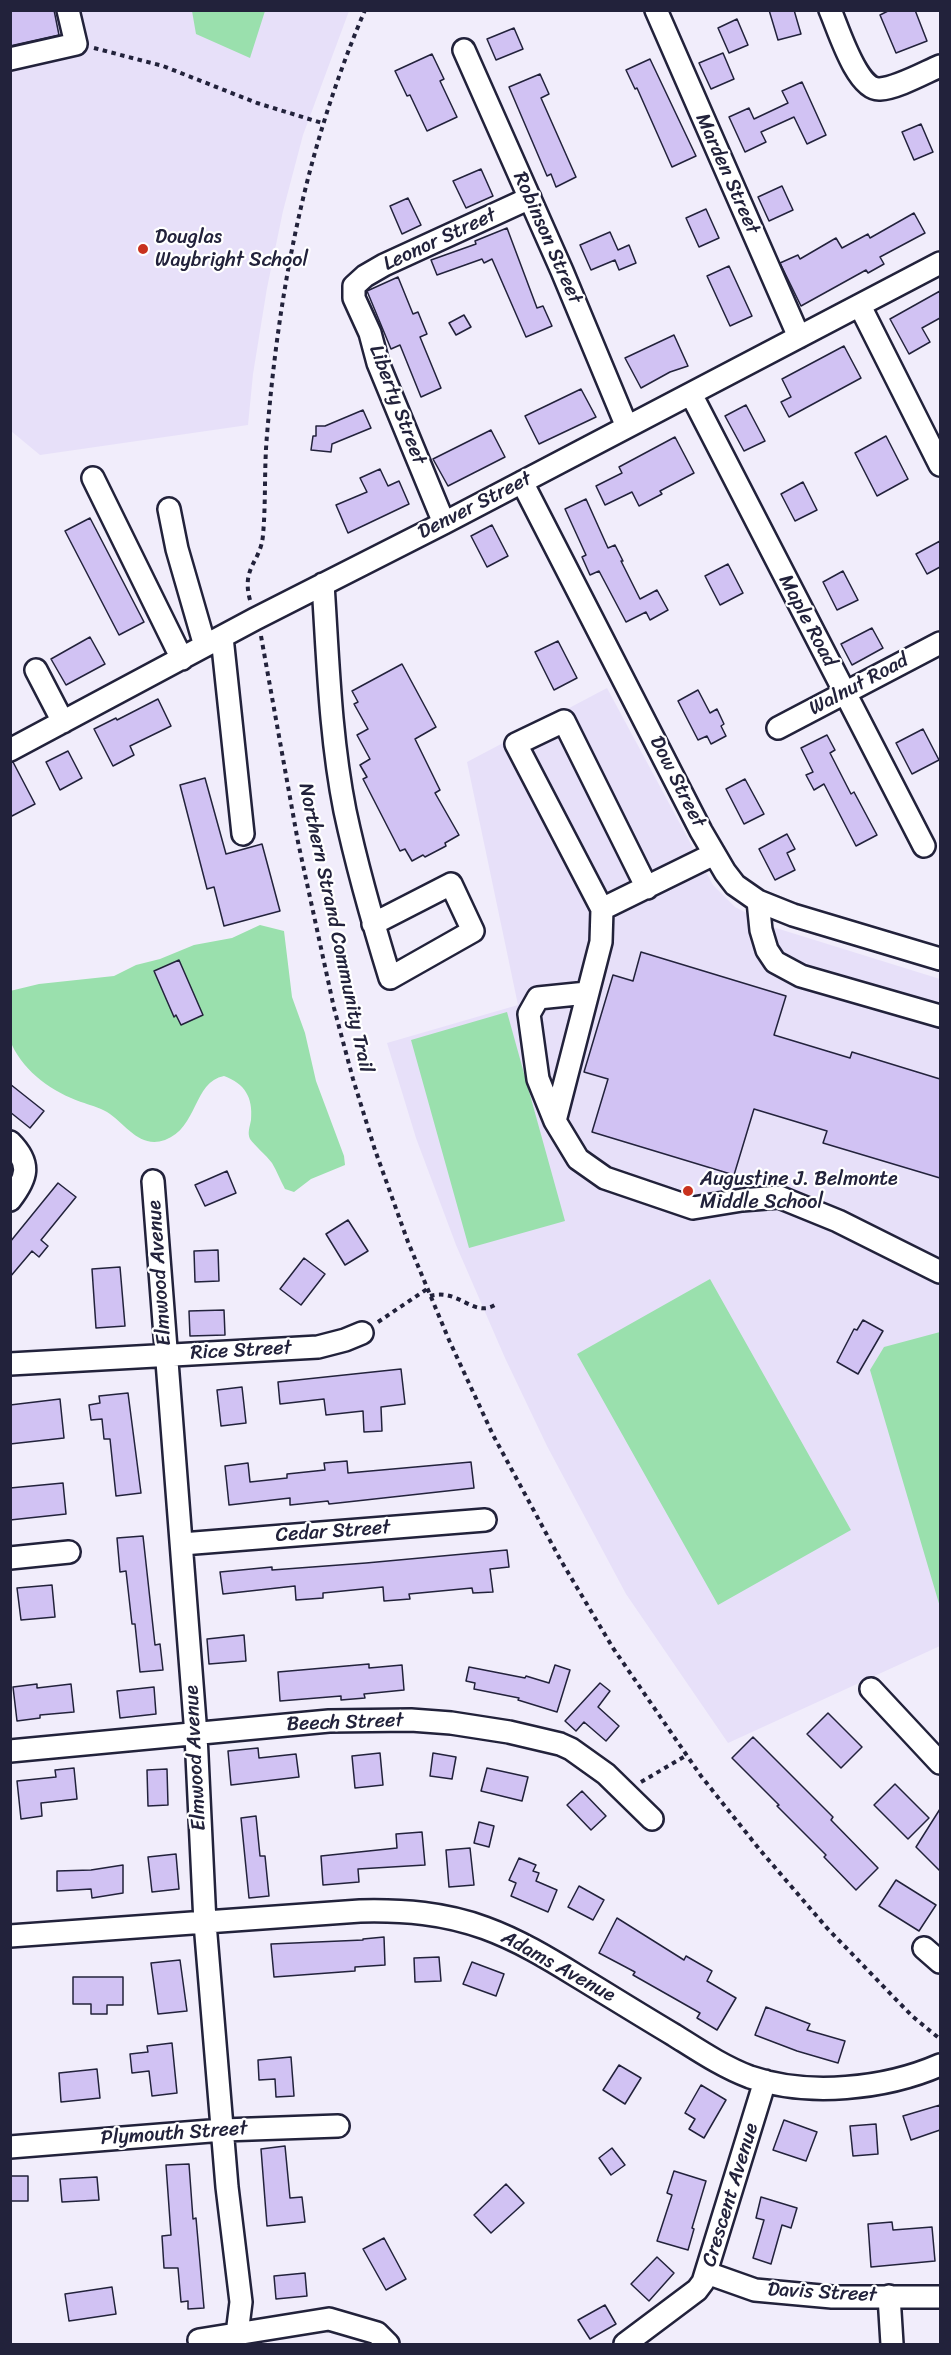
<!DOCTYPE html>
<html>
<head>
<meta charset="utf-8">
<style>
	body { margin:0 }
	#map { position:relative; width:951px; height:2355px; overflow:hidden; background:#f1edfb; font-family:Sriracha,sans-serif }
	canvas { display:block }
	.frame { position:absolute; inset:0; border:12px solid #22223b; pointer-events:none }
</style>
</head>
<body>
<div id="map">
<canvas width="951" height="2355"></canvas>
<div class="frame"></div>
</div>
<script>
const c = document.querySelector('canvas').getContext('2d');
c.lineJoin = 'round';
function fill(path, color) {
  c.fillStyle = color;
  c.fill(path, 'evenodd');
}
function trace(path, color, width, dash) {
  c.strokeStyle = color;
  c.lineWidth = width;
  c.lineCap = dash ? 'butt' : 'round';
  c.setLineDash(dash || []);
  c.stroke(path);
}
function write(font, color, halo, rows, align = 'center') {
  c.font = font + ' Sriracha,sans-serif';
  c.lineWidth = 4.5;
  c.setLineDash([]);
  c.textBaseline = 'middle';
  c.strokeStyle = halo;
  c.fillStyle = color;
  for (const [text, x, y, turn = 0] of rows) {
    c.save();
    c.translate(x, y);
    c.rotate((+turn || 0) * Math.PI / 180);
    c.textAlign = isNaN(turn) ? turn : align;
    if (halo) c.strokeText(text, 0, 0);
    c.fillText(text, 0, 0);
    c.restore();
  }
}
const built = new Path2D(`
	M10 11H349L303 135 283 211 267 288 253 374 248 425 40 455 11 431Z
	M607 688 713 885 735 907 776 928 940 979V1646L728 1743 626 1594 547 1446 505 1358 456 1245 416 1138 387 1043 518 1005 467 762Z`);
const green = new Path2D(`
	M192 11H265L250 58 196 34Z
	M260 925 284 931 292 997 305 1033 316 1081 344 1156 345 1165 311 1179 294 1192 285 1189C280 1180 277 1171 272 1163 266 1155 255 1146 250 1139 247 1133 250 1126 251 1120 253 1097 245 1084 224 1076 193 1082 198 1128 165 1140 139 1149 126 1124 107 1112 98 1107 90 1105 81 1102 53 1092 25 1073 12 1045 7 1035 11 1003 10 991L39 984 114 976 136 965 160 959 194 945 232 938Z
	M507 1012 565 1221 469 1248 411 1040Z
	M710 1279 851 1530 718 1605 577 1354Z
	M940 1332V1607L870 1370 884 1347Z`);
const building = new Path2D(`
	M10 10H54L59 35 10 46Z
	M769 10H794L801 34 778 40Z
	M890 10H915L927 41 896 53 880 15Z
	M737 19 748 45 729 53 718 28Z
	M514 28 523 49 496 60 487 39Z
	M723 53 734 79 711 89 699 63Z
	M432 54 444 79 440 81 457 117 427 131 410 95 407 96 395 71Z
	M650 59 696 156 672 167 637 88 635 89 626 70Z
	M540 74 549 94 541 98 576 177 556 187 551 174 547 176 509 87Z
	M802 82 826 135 807 144 794 117 761 132 766 142 745 152 729 117 749 108 754 119 788 103 782 91Z
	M921 124 933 152 914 160 902 132Z
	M481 169 493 196 466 208 453 181Z
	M782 186 793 210 769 221 758 197Z
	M408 198 421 225 402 234 390 206Z
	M706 209 719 238 699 247 686 218Z
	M914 213 925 233 880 257 884 264 868 273 866 270 801 306 780 263 798 255 800 259 836 238 842 248 868 234 870 238Z
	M507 228 537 308 543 306 552 326 526 337 492 259 484 263 482 259 437 275 431 260 476 244 475 241Z
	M610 232 618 250 629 245 636 263 619 270 615 260 591 270 580 245Z
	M729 266 752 316 730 326 707 276Z
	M398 277 413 314 418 312 427 334 420 337 441 388 421 397 400 345 391 349 367 291Z
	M940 291V318L922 328 930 342 909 354 890 319Z
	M464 315 471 327 456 335 449 323Z
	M674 335 688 366 670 372 641 388 625 358Z
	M844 346 861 378 789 417 781 402 791 397 782 379Z
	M581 389 596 417 539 444 525 416Z
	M746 405 765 441 744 451 725 416Z
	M363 410 371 428 332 444 331 452 311 450 313 436H316V426H325Z
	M491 430 505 457 448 486 433 459Z
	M886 436 908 479 877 496 855 453Z
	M675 437 694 473 660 491 662 494 639 506 632 492 605 505 596 486 622 473 619 467Z
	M380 469 388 486 399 481 409 504 348 533 336 505 367 492 360 478Z
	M803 482 817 510 795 521 781 494Z
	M586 499 608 548 615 545 623 561H621L640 599 657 590 668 610 650 620 646 612 626 622 599 571 590 575 582 557 586 555 565 509Z
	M90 518 144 622 119 635 65 531Z
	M492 525 508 556 487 567 471 536Z
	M940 541V567L927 574 916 554Z
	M728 564 743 593 720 605 705 576Z
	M843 571 858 600 837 610 823 582Z
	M872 628 883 648 852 665 841 644Z
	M90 637 105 664 66 685 51 659Z
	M558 641 577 678 554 690 535 652Z
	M402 664 436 727 415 739 440 790 435 793 459 835 445 843 446 846 425 857 423 855 412 861 405 849 400 851 363 779 367 777 360 765 370 759 357 735 368 729 354 704 358 702 352 691Z
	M698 690 710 713 717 709 724 724 721 726 726 736 711 744 707 736 698 740 678 701Z
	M158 699 171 726 130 746 134 755 113 766 94 729 116 718 117 720Z
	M923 729 939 760 912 774 896 743Z
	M827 735 835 750 830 753 851 794 854 792 877 835 856 846 824 784 814 790 806 775 813 772 801 748Z
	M68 751 82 778 60 790 46 762Z
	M13 762 35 804 10 817V763Z
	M205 778 226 854 262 844 280 911 224 926 214 887 207 889 180 785Z
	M745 779 764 814 744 824 726 789Z
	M787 834 795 849 787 853 795 870 775 880 759 849Z
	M641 952 786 996 774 1035 850 1058 852 1052 940 1079V1178L823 1143 827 1131 754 1109 734 1175 592 1132 608 1079 584 1072 613 975 633 981Z
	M179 960 203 1015 181 1025 176 1015 174 1017 154 971Z
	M10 1084 44 1111 30 1128 10 1112Z
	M227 1171 236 1193 205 1206 195 1185Z
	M58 1183 76 1197 41 1240 48 1246 39 1257 32 1251 10 1277V1242Z
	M348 1220 368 1251 345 1265 326 1234Z
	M218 1250 219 1281 195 1282 194 1251Z
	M304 1258 325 1274 301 1305 280 1289Z
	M120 1267 125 1326 96 1328 92 1269Z
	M224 1310 225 1335 190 1336 189 1311Z
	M863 1320 883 1331 858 1374 837 1362 854 1329 857 1330Z
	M401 1369 405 1404 381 1407 382 1431 364 1432 363 1411 326 1415 324 1399 280 1404 278 1382Z
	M242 1387 246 1423 221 1426 217 1390Z
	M128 1393 141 1493 116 1496 110 1439H104L102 1419 91 1420 89 1405 100 1403 99 1396Z
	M60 1399 64 1438 10 1444V1405Z
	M347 1461 348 1473 471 1462 474 1488 329 1504 328 1501 290 1505V1498L229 1505 225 1466 248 1463 250 1482 287 1478V1474L325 1470 324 1463Z
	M63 1483 66 1514 10 1520V1488Z
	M143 1536 155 1645 160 1644 163 1670 140 1672 135 1624H132L126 1571 120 1572 117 1538Z
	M507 1550 509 1567 490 1569 493 1592 473 1593 472 1588 409 1594 410 1599 384 1601 383 1587 323 1593V1598L296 1600 295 1586 223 1594 220 1572 272 1567V1570L366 1563Z
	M52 1585 55 1617 21 1620 17 1588Z
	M244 1635 246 1661 209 1664 207 1639Z
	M369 1664V1668L402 1665 404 1690 364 1694 365 1698 341 1700V1696L280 1701 278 1672Z
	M555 1665 570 1670 557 1712 518 1700 519 1698 474 1689 475 1683 466 1681 469 1667 525 1678 526 1676 549 1683Z
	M600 1683 610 1691 598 1707 619 1726 606 1741 584 1722 576 1731 565 1721Z
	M37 1684V1688L71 1684 74 1712 40 1715V1718L17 1721 13 1687Z
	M154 1687 156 1714 120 1718 117 1691Z
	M828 1713 862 1747 841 1768 807 1734Z
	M753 1737 833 1817 831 1820 878 1868 856 1890 824 1857 826 1855 777 1806 779 1805 732 1758Z
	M258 1748 259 1758 296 1754 299 1777 231 1785 228 1751Z
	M380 1753 383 1785 355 1788 352 1756Z
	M433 1753 456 1757 452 1779 430 1776Z
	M74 1768 77 1799 41 1803 42 1816 21 1819 17 1781 56 1777 55 1770Z
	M487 1768 528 1777 522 1801 481 1791Z
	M167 1769 168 1805 148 1806 147 1770Z
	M895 1784 929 1818 908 1839 874 1805Z
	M582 1791 606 1816 591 1830 567 1805Z
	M940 1809V1871L916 1847Z
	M256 1816 260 1856H265L269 1896 249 1898 241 1818Z
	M479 1822 494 1826 489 1847 474 1843Z
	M422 1832 425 1865 358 1869 359 1882 323 1885 321 1856 397 1848 396 1834Z
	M470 1848 474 1885 449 1887 446 1850Z
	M176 1854 179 1889 152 1892 148 1857Z
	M519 1858 536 1865 533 1871 539 1873 536 1881 557 1890 548 1912 511 1896 516 1883 509 1880Z
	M123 1865V1893L92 1898 91 1889 57 1891V1871L91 1870Z
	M896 1880 936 1905 919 1931 879 1906Z
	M579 1886 604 1900 593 1920 568 1907Z
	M617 1918 684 1960 686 1956 712 1971 707 1981 736 1998 717 2030 697 2018 700 2013 633 1975 635 1972 599 1953Z
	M384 1937 385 1965 355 1967V1971L274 1977 271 1944 363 1940V1939Z
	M439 1957 441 1981 415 1982 414 1958Z
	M180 1960 187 2011 158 2014 151 1963Z
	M472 1962 504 1974 496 1996 463 1984Z
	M73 1977H123V2005H107V2014H91V2004H73Z
	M766 2007 810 2024 807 2030 845 2041 838 2063 797 2051 755 2035Z
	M172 2043 177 2093 152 2096 149 2071 132 2073 130 2054 148 2052 147 2046Z
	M291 2057 294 2096 276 2097 275 2079 259 2080 258 2060Z
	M619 2065 641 2078 625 2104 603 2090Z
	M97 2069 100 2098 61 2102 59 2073Z
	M701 2085 726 2100 704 2138 689 2129 695 2119 685 2113Z
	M940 2105V2130L911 2140 903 2116Z
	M784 2120 817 2132 806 2161 773 2150Z
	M876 2124 878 2154 853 2156 850 2126Z
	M285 2146 290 2198 302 2197 305 2222 267 2226 261 2149Z
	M612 2148 625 2165 611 2175 599 2158Z
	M189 2164 193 2219 196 2218 204 2308 188 2309V2301L181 2302 178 2268H164L162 2236 171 2235 166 2165Z
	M674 2171 706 2181 692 2228 694 2229 688 2250 657 2241 672 2195 667 2193Z
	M10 2176H28V2201H10Z
	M97 2177 99 2200 62 2202 60 2179Z
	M506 2184 524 2203 491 2233 474 2215Z
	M761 2197 797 2208 791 2228 782 2225 771 2264 753 2258 764 2220 756 2218Z
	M892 2222 893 2230 932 2227 935 2261 871 2267 868 2224Z
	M384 2238 406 2279 386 2290 363 2249Z
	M657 2257 674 2273 649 2301 631 2284Z
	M305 2273 307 2296 276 2299 274 2276Z
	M112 2287 116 2314 69 2321 65 2294Z
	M605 2305 616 2324 590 2339 578 2320Z`);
const path = new Path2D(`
	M94 48 163 66 257 103 322 123
	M250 600C241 567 261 562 263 535 266 502 264 468 267 435 279 287 306 148 365 10
	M261 636 298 842 334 1008 353 1079 375 1150 408 1242 449 1340 493 1435 560 1559 613 1648 701 1776 760 1850 827 1928 912 2016 940 2039
	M430 1296C459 1288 473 1318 495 1305
	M378 1322 427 1289
	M641 1782 687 1755`);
const minor = new Path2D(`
	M656 10 799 337
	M830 10C838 28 857 91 880 89 897 88 924 73 940 66
	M464 50 562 271 627 427
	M10 59 76 44 68 10
	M860 306 940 465
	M691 394 924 846
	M93 478 182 659
	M522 482 701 831 725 872 735 885 758 901 793 915 940 959
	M169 509 177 549 205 646
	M444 523 378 363 370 333 354 298V286L365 276 384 265 530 198
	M323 584C328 659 330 736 345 811 357 867 373 923 390 978L473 931 451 884 373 924
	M222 637 243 834
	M36 670 63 722
	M778 728 940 643
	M10 750 255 619 444 523 940 263
	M647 888 564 721 516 744 602 909 714 854
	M758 901 761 930 767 950 775 962 801 976 940 1016
	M602 909 601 942 555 1121 578 1159 605 1178 693 1208 742 1200 779 1197 838 1221 940 1272
	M555 1121 538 1079 529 1014 538 998 587 993
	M10 1142C32 1164 27 1178 10 1200
	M153 1181 196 1735 205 1923 227 2187 241 2302 237 2334
	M10 1364 318 1347 345 1340 362 1333
	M182 1544 485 1520
	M10 1558 69 1552
	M871 1689 940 1763
	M10 1751 329 1721 411 1720 451 1723 509 1732 560 1744 571 1749 606 1774 652 1819
	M10 1936 360 1911C404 1910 444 1913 485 1928 518 1940 548 1958 577 1976 610 1996 642 2016 674 2035 698 2050 723 2067 750 2077 808 2097 885 2089 940 2065
	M924 1948 940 1962
	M10 2147 223 2130 338 2126
	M707 2273 755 2290 832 2297H940
	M889 2296 892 2344
	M199 2340 329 2319 377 2333 388 2344
	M625 2344 697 2290 703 2282 765 2081`);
const markers = [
	[143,249,6,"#c8321e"],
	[688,1191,6,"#c8321e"]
];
const streetNames = [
	["Marden Street",727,174,66],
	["Robinson Street",547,238,66],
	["Leonor Street",440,240,-25],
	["Liberty Street",397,405,69],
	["Denver Street",475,506,-27],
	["Maple Road",807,621,62],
	["Walnut Road",859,685,-28],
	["Dow Street",677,782,63],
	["Northern Strand Community Trail",335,928,78],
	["Elmwood Avenue",160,1273,-94],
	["Rice Street",241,1351,-3],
	["Cedar Street",333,1532,-4],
	["Beech Street",345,1723,-2],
	["Elmwood Avenue",196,1758,-93],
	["Adams Avenue",558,1967,29],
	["Plymouth Street",174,2134,-4],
	["Crescent Avenue",731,2195,-73],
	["Davis Street",822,2293,3]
];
const poiNames = [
	["Douglas",155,238],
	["Waybright School",155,261],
	["Augustine J. Belmonte",700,1180],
	["Middle School",700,1203]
];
fill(built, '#e7e0f9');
fill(green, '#9ae0ad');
fill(building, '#d1c2f3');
trace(building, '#22223b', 1.5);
trace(minor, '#22223b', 26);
trace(path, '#22223b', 4, [4.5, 4.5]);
trace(minor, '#fff', 21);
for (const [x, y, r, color] of markers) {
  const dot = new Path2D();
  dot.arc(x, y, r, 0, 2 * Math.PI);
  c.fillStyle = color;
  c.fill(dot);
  trace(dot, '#fff', 2);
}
write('20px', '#22223b', '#fff', streetNames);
write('20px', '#22223b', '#fff', poiNames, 'left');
</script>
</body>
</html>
